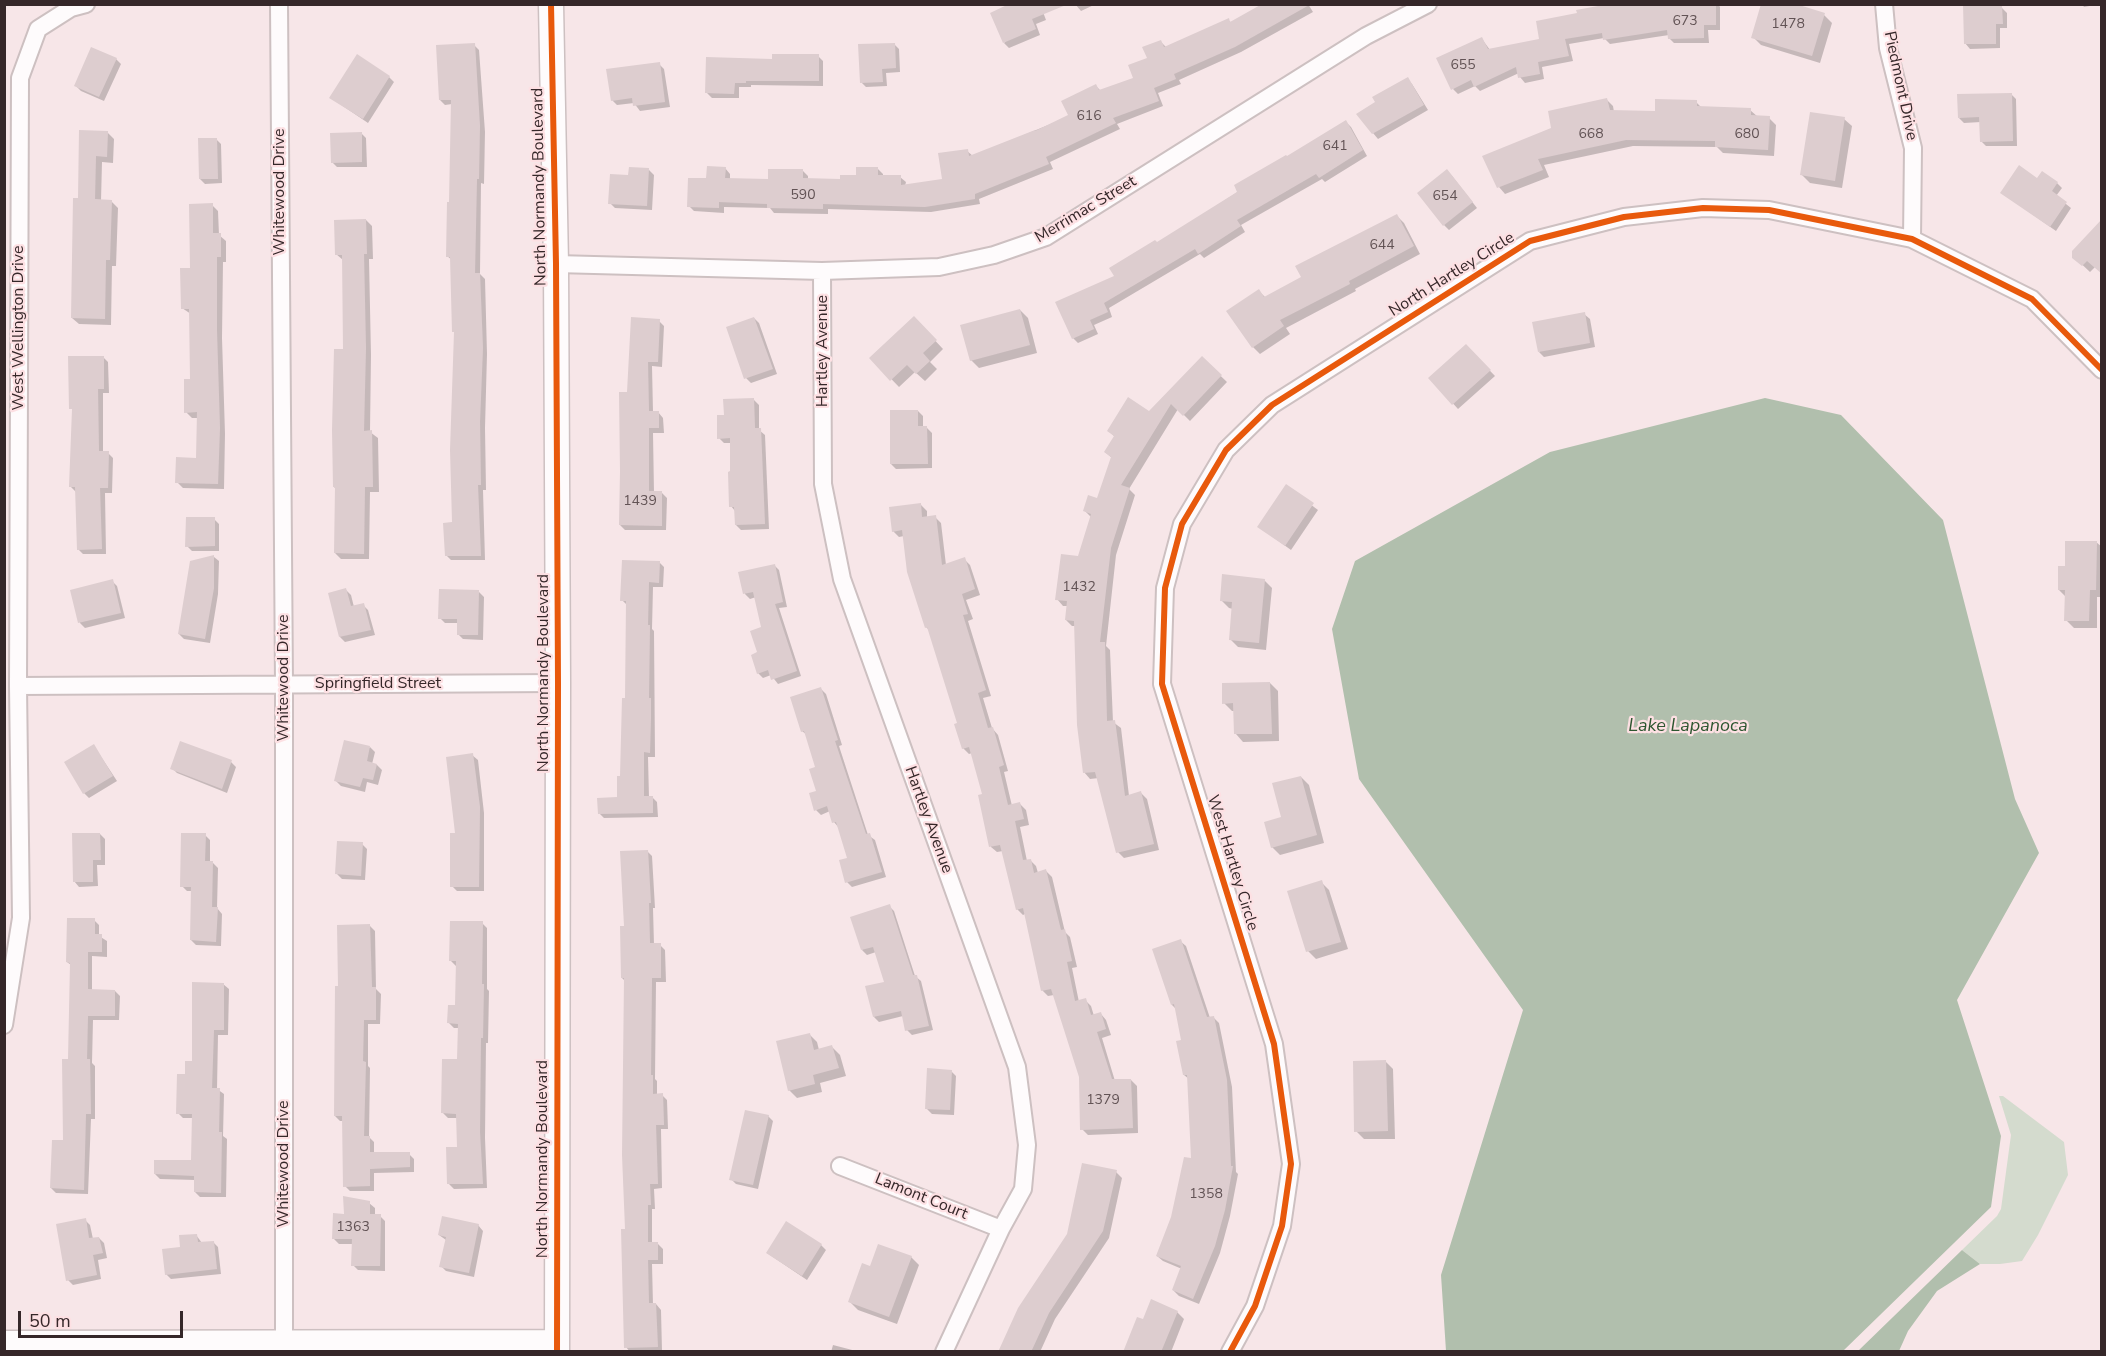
<!DOCTYPE html>
<html>
<head>
<meta charset="utf-8">
<style>
	body { margin:0 }
	#map { position:relative; width:2106px; height:1356px; overflow:hidden; background:#f7e6e8; font-family:"Nunito Sans",sans-serif }
	canvas { display:block }
	.frame { position:absolute; inset:0; border:6px solid #352729; pointer-events:none }
	.scale { position:absolute; left:18px; top:1311px; width:165px; height:27px; box-sizing:border-box; border:3px solid #352729; border-top:0; padding-left:8px; font-size:18px; line-height:21px; white-space:nowrap; color:#352729; -webkit-text-stroke:4px #fde0e3; paint-order:stroke }
</style>
</head>
<body>
<div id="map">
<canvas width="2106" height="1356"></canvas>
<div class="frame"></div>
<div class="scale">50 m</div>
</div>
<script>
const c = document.querySelector('canvas').getContext('2d');
c.lineJoin = 'round';
function fill(path, color) {
  c.fillStyle = color;
  c.fill(path, 'evenodd');
}
function trace(path, color, width, dash) {
  c.strokeStyle = color;
  c.lineWidth = width;
  c.lineCap = dash ? 'butt' : 'round';
  c.setLineDash(dash || []);
  c.stroke(path);
}
function write(font, color, halo, rows, align = 'center') {
  c.font = font + ' "Nunito Sans",sans-serif';
  c.lineWidth = 4.5;
  c.setLineDash([]);
  c.textBaseline = 'middle';
  c.strokeStyle = halo;
  c.fillStyle = color;
  for (const [text, x, y, turn = 0] of rows) {
    c.save();
    c.translate(x, y);
    c.rotate((+turn || 0) * Math.PI / 180);
    c.textAlign = isNaN(turn) ? turn : align;
    if (halo) c.strokeText(text, 0, 0);
    c.fillText(text, 0, 0);
    c.restore();
  }
}
const green = new Path2D(`
	M1999 1096H2003L2064 1142 2068 1175 2038 1235 2022 1261 2000 1264H1980L1962 1250 1997 1216 2001 1209 2011 1135Z`);
const water = new Path2D(`
	M1765 398 1841 415 1943 520 2015 799 2039 853 1957 1000 2001 1136 1991 1207 1843 1351H1446L1441 1275 1523 1010 1359 779 1332 629 1355 561 1550 452Z
	M1962 1250 1980 1264 1937 1291 1908 1331 1899 1351H1858Z`);
const shadow = new Path2D(`
	M1040 4 1046 20 1036 24 1040 35 1009 48 1004 43Z
	M1075 4H1096L1081 11Z
	M1308 4 1313 12 1241 52 1179 80 1181 84 1158 93 1163 106 1117 124 1120 129 1050 162 1053 169 979 199 980 204 931 212 828 209V214L774 213 770 208 724 207V213L694 211 689 206 708 180 725 168 730 174V180L769 181 803 171 808 176V180L842 181 857 177 877 168 883 174V176L900 177 906 182 905 186 944 180 967 151 973 156 1070 116 1096 86 1101 91 1135 79 1161 42 1166 47 1228 20 1232 23Z
	M1619 4H1718L1720 7V30H1708L1709 43H1674L1669 38V35L1610 44 1604 38 1569 44 1573 61 1542 67 1544 79 1525 83 1520 77 1519 73 1480 91 1475 86 1458 94 1453 89 1482 39 1490 50 1541 40Z
	M1964 4H1995V8H2002L2007 13V28H2000V48L1970 49 1965 43Z
	M2082 4H2100L2084 7Z
	M1824 15 1832 23 1820 63 1761 45 1753 37Z
	M894 44 899 49 900 72 886 73 887 86 866 87 861 82Z
	M474 45 479 50 485 132 484 184 481 183 480 274 485 279 487 354 485 428 486 490H483L485 560H451L446 555 454 524 456 333 452 260 447 256 451 204 452 104 445 105 440 100Z
	M818 56 823 61V86L751 85V87H739V98H712L707 93 774 61Z
	M116 59 121 64 104 101 81 91 76 86Z
	M659 64 664 69 670 107 640 111 634 103 617 105 612 100Z
	M389 77 394 82 368 123 331 98Z
	M1407 79 1412 84 1428 110 1378 139 1373 133Z
	M2011 94 2016 99 2017 146H1986L1981 141V122L1964 123 1959 118Z
	M1606 99 1613 106 1614 112H1657L1696 102 1702 108 1750 110 1758 117 1769 118 1776 125 1774 156 1723 153 1717 147 1633 146 1544 165 1549 177 1505 194 1499 187 1553 129Z
	M1844 119 1852 126 1842 188 1810 183 1802 175Z
	M1346 122 1351 127 1367 156 1325 182 1322 179 1241 225 1245 232 1204 258 1200 254 1109 308 1112 317 1094 325 1098 334 1078 343 1073 338 1116 277 1157 244Z
	M80 132H107L114 139 113 163 102 162 101 201H111L118 208 116 266H112L111 325 79 324 72 318 79 200Z
	M361 133 366 138 367 167H337L332 162Z
	M216 139 221 144 222 183 205 184 200 179Z
	M649 170 654 175 652 210 615 208 610 203 630 177Z
	M1452 176 1477 208 1449 230 1444 225Z
	M2038 180 2057 183 2062 188 2056 196 2071 208 2056 231 2002 193Z
	M212 205 218 211 219 235 226 241V262H223L222 338 225 434 224 489 183 488 177 482 197 459 199 418H192L186 412 191 381V314L182 308 192 269Z
	M1397 216 1404 223 1420 254 1355 289 1356 291 1286 328 1290 334 1260 354 1253 347 1259 291 1266 298 1303 278Z
	M366 220 372 226 373 259H369L371 355 370 432 378 438 379 492H370L369 559H341L335 553 336 489 334 487 345 351 343 260 336 254Z
	M2102 229 2095 267 2090 272 2074 257Z
	M1020 310 1028 318 1037 353 979 368 971 360Z
	M1584 314 1590 319 1595 347 1544 357 1539 352Z
	M754 318 759 323 777 374 751 383 746 378Z
	M914 318 943 349 930 362 937 369 925 381 915 372 899 387 871 358Z
	M659 321 664 326 662 367 652 366 653 412H658L663 418 664 433H653L654 493H662L667 498 666 530H625L620 525 628 393Z
	M1466 346 1495 376 1458 409 1430 378Z
	M103 357 108 362 109 393H103V453H108L113 458 112 493H105L106 554H83L78 549 76 492 71 487 74 411 71 408Z
	M1202 358 1227 382 1190 421 1178 409 1129 489 1135 495 1116 555 1106 646 1110 650 1113 722 1121 728 1129 796 1141 793 1147 799 1159 850 1124 858 1118 852 1099 778 1090 779 1084 772 1076 626H1072L1066 620 1068 606H1063L1057 599 1079 557 1091 517 1085 511 1098 500 1112 458 1105 452 1115 437 1109 431 1150 412Z
	M754 400 759 405V430L765 435 769 529 741 530 736 525 735 511 731 506 732 443H724L719 438Z
	M918 411 923 416V428H927L932 433V468L896 469 891 464Z
	M1286 486 1318 510 1291 550 1259 527Z
	M921 505 927 511V518L935 517 941 523 946 565 964 559 970 565 980 595 966 600 973 619 968 621 991 696 983 698 992 728 998 735 1008 771 1004 772 1012 806 1020 804 1026 810 1029 825 1020 827 1027 861 1030 860 1036 866 1038 873 1046 871 1052 877 1065 932 1070 937 1077 967 1072 968 1079 1002 1085 1000 1091 1006 1094 1016 1101 1014 1106 1020 1111 1035 1102 1038 1115 1081 1131 1080 1137 1086 1138 1133 1088 1135 1082 1129 1080 1077 1054 995 1048 996 1042 990 1025 914 1023 915 1017 909 1003 851 997 852 991 847 984 795 972 753 969 754 963 748 959 724 930 631 926 627 904 536 899 537 893 531Z
	M214 519 219 524V551H192L187 546Z
	M2096 542 2102 547V597H2097V628H2074L2066 620V597L2059 590 2067 567Z
	M214 557 219 561 218 594 210 643 184 639 179 634Z
	M659 562 664 567 663 587H653L652 629 654 631 655 757H648L649 798 652 797 657 802 658 817 604 818 599 813 619 799 621 778 626 699 627 605 622 600Z
	M774 565 779 570 787 607 779 608 801 676 778 684 771 675 763 678 758 673 762 628 756 597 750 599 745 594 740 573Z
	M1264 580 1272 588 1266 650 1238 647 1230 639 1233 609 1229 608 1221 600Z
	M112 581 117 586 125 618 85 628 80 623 72 591Z
	M346 590 351 595 354 607 363 605 368 610 375 635 345 642 340 637Z
	M479 592 484 597 483 640 463 639 458 634V623H445L440 618Z
	M1270 683 1278 691 1279 741 1243 742 1236 734 1235 711H1232L1224 703Z
	M821 689 826 694 842 745 839 746 868 835 875 840 886 877 852 887 847 882 849 859 839 828 834 822 830 811 821 815 816 810 818 792 817 768 807 735 802 731Z
	M94 746 117 781 89 798 84 793Z
	M370 747 375 752 372 764 377 765 382 770 378 785 367 782 365 792 341 786 336 781Z
	M472 755 478 760 484 813V891H457L452 886 457 834Z
	M231 762 236 767 227 793 177 773 172 768Z
	M1301 777 1309 785 1324 843 1280 855 1272 847Z
	M100 834 105 839V865H97L98 886 79 887 74 881Z
	M205 835 210 840V863H213L218 868 217 908 222 914 221 946 196 945 191 940 193 891H187L182 886Z
	M362 844 367 849 365 880 342 879 337 874Z
	M647 851 652 856 655 908H653L654 945H660L665 950 666 982H656L655 1079 657 1081V1095H662L667 1100 668 1129H661L662 1188 654 1189 655 1209H652V1244H658L663 1249V1264H652L653 1305 656 1304 661 1310 662 1351 630 1352 626 1347 625 981 622 978 625 927Z
	M1321 882 1329 890 1348 949 1316 959 1308 951Z
	M889 906 894 911 915 976 921 981 933 1030 912 1035 907 1030 903 1016 879 1022 874 1017 886 983 876 952 867 955 862 950Z
	M94 920 99 925V936L107 941V957L92 956V991H115L120 996 119 1020H93L92 1063 95 1066V1119H91L88 1194 56 1193 51 1188 65 1142 69 1061 71 965 67 962Z
	M482 923 487 928V989L489 991 488 1043H486L485 1138 487 1188 454 1189 449 1184 458 1148V1118H448L443 1113 458 1061 459 1028H454L449 1023 457 1006 456 966 451 961Z
	M370 926 375 931 376 989 381 994 380 1024H368V1066L370 1068 369 1137 374 1142V1154H409L414 1159V1172L374 1173V1191H350L345 1186 343 1121H340L335 1116 339 988Z
	M1180 941 1186 946 1210 1018 1213 1017 1219 1023 1232 1087 1236 1172 1238 1174 1230 1216 1220 1253 1199 1304 1179 1296 1173 1290 1182 1269 1163 1261 1157 1256 1193 1160 1189 1079 1184 1075 1183 1041 1176 1009 1172 1005Z
	M223 984 229 989 228 1035H218L217 1089 224 1094 223 1136 227 1139 226 1197H200L195 1192V1180L160 1179 155 1174 192 1161 193 1118H183L178 1113 193 1062Z
	M809 1034 817 1042 819 1050 832 1047 840 1055 846 1076 820 1083 822 1092 797 1098 789 1090Z
	M1385 1061 1393 1069 1395 1139H1364L1356 1131Z
	M951 1071 956 1076 954 1115 932 1114 927 1109Z
	M768 1116 773 1121 758 1189 736 1184 731 1179Z
	M1116 1172 1122 1178 1109 1238 1055 1319 1040 1352H1000Z
	M369 1203 375 1208V1216H380L385 1221V1271L358 1270 353 1265V1244H339L334 1239 345 1215Z
	M85 1220 90 1225 93 1239 99 1238 104 1243 107 1258 98 1260 101 1279 73 1285 68 1280Z
	M478 1225 483 1231 474 1277 446 1271 441 1266 446 1240 439 1235Z
	M196 1235 202 1243 213 1242 218 1247 221 1274 171 1279 166 1274 182 1249Z
	M821 1245 826 1250 807 1280 767 1253Z
	M911 1257 919 1265 897 1324 858 1310 850 1302 871 1268Z
	M1177 1312 1184 1319 1171 1352H1124L1143 1321Z
	M833 1345 860 1352H831Z`);
const building = new Path2D(`
	M1009 4H1066V5L1032 19 1036 29 1003 43 990 13Z
	M1262 4H1311L1235 47 1174 74 1176 79 1154 88 1159 101 1113 118 1116 123 1046 157 1049 164 975 194V199L925 207 823 204V209L767 208V204L719 202V208L687 207 688 178H706L707 166 726 167 725 178 768 179V169H803V178L840 179V175H856V167H878V175H901V185L942 179 938 153 968 149 969 156 1035 130V131L1068 115 1061 101 1096 84 1099 90 1133 78 1128 65 1147 58 1142 47 1161 40 1164 47 1229 18 1230 22Z
	M1609 4H1716V25H1704V38L1668 39 1667 30 1603 40 1602 33 1565 39 1569 56 1538 62 1540 74 1518 78 1516 67 1474 87 1471 80 1451 90 1436 58 1482 37 1488 49 1539 39 1536 21 1577 13 1576 10Z
	M1761 4H1796L1825 13 1812 56 1751 38Z
	M1963 4 2002 6 2003 24H1996V44H1964Z
	M475 43 480 126 479 179H477L475 273H480L483 348 480 422 481 485H478L481 556H445L443 523 452 522 450 450 454 332H452L450 257H446L447 202H449L451 100H439L436 45Z
	M895 43 896 68 882 69 883 82 860 83 858 44Z
	M91 47 117 58 99 97 74 86Z
	M357 54 390 76 363 119 329 98Z
	M772 54H819V81H746V83H735L734 94 705 93 706 57 772 59Z
	M660 62 665 102 633 106 632 98 611 101 606 69Z
	M1408 77 1424 105 1372 134 1356 114 1375 102 1372 97Z
	M2012 93 2013 141 1980 142 1979 117 1958 118 1957 94Z
	M1607 98 1610 110 1655 111V99L1697 100V106L1751 108V115L1770 116 1768 150 1715 147V141L1626 140 1538 159 1543 170 1497 188 1482 156 1551 128 1548 111Z
	M1810 112 1845 117 1835 181 1800 175Z
	M1346 120 1363 150 1319 178 1316 174 1237 220 1241 226 1198 254 1195 249 1104 303 1108 312 1090 320 1094 329 1072 339 1055 302 1114 276 1109 268 1155 240 1157 242 1237 192 1234 185 1286 155 1287 156Z
	M79 130 108 131 107 157 96 156 95 199 112 200 110 260H106L105 319 71 318 73 198H78Z
	M362 132V162L331 163 330 133Z
	M198 138H217L218 179H199Z
	M2019 165 2037 178 2042 171 2058 182 2052 191 2067 202 2050 227 2000 193Z
	M629 167 649 168 647 206 608 204 610 174 628 175Z
	M1447 169 1473 202 1443 226 1417 193Z
	M213 203V233H221V257H217V331L220 428 218 484 175 483 176 457 196 458 197 412 184 413V379H190L189 309H181L180 268H190L189 204Z
	M1397 214 1414 246 1349 281 1350 284 1280 320 1284 326 1252 348 1226 311 1259 289 1264 297 1301 277 1295 266Z
	M366 219 367 254H364L366 348 364 431 372 430 373 487H365L364 554 334 553 335 487H333L332 430 334 349H343L342 255H335L334 220Z
	M2102 219V274L2087 261 2082 266 2072 258V251Z
	M1020 309 1030 345 970 361 960 325Z
	M1585 312 1590 343 1538 352 1532 322Z
	M914 316 937 340 923 353 930 361 916 374 907 365 890 381 869 358Z
	M631 317 660 319 658 362H648L649 411H659V428H649V491H662V526L619 525 620 472 619 392H627Z
	M754 317 773 369 744 379 726 327Z
	M1466 344 1491 370 1452 405 1428 378Z
	M68 356H104V389H98L99 451H109L108 488H100L102 549 77 550 75 487H69L72 409H69Z
	M1202 356 1222 375 1183 416 1171 404 1121 485 1130 488 1111 548 1100 642H1105L1107 721 1115 720 1125 796 1141 791 1154 844 1116 853 1095 772 1083 773 1077 725 1074 621 1065 620 1067 601 1055 600 1061 554 1078 556 1091 514 1083 511 1088 495 1097 498 1111 457 1104 452 1114 436 1107 431 1128 397 1149 411Z
	M754 398 755 428H761L765 524 735 525 734 507H729L728 472 730 471V438L717 439V415H724L723 399Z
	M890 410H918V426H927L928 464H890Z
	M1286 484 1314 503 1285 546 1257 527Z
	M921 503 922 517 936 515 942 565 965 557 975 589 962 594 968 614 963 615 986 690 978 693 988 728 993 727 1004 765 999 767 1008 805 1020 802 1024 819 1015 821 1023 860 1031 859 1034 873 1046 869 1061 930 1065 929 1072 961 1067 962 1075 1001 1086 998 1091 1015 1101 1012 1106 1029 1097 1032 1112 1079H1131L1133 1128 1080 1130 1079 1077 1051 989 1041 991 1023 908 1016 910 1000 845 989 847 978 795 982 794 969 747 962 749 954 724 957 723 927 627 925 628 907 572 902 530 892 532 889 507Z
	M186 517H215V546L185 547Z
	M2065 541H2097L2096 590H2090L2089 621H2064L2065 590H2058V566H2065Z
	M214 555V588L205 639 178 634 190 561Z
	M622 560 660 561 659 583 649 582 648 625H650L649 698H651V718L650 753 644 752V796H653V813L598 814 597 798 617 797V776H620L622 698H625L626 601H620Z
	M775 564 783 602 775 604 797 671 771 680 768 670 757 674 751 655 757 652 750 631 761 627 753 592 743 594 738 572Z
	M1222 574 1265 579 1259 643 1229 640 1232 602 1220 601Z
	M113 579 121 613 78 623 70 590Z
	M346 588 351 606 364 603 371 630 339 637 328 593Z
	M439 589 479 590 478 635H457V619H438Z
	M1270 682 1272 734H1234L1233 703 1222 704V683Z
	M821 687 838 740 835 741 866 834 870 833 882 872 845 883 839 860 847 858 836 822 832 823 827 806 814 811 809 793 816 791 809 769 815 767 804 731 801 732 790 697Z
	M344 740 370 746 367 761 377 764 373 780 363 778 360 787 334 781Z
	M180 741 232 760 222 789 170 769Z
	M94 744 113 776 83 794 64 762Z
	M473 753 480 807 479 887H450V833H455L446 757Z
	M1301 776 1317 835 1271 848 1264 822 1281 817 1272 783Z
	M72 833H100L101 860H93V882H73Z
	M181 833H206L205 861H213L212 907H218L216 942 190 940 191 887H180Z
	M337 841 363 842 361 876 335 874Z
	M648 850 651 903H649L650 943H661V978H652L651 1075H653V1094L663 1093 664 1125H656L658 1184H650L651 1205H648V1242H658V1260H648L649 1303H656L658 1347 624 1348 621 1229H625L622 1155 624 978H621L620 926H624L620 851Z
	M1322 880 1341 942 1306 952 1287 891Z
	M890 904 913 975H917L929 1026 905 1031 901 1011 873 1017 865 986 884 982 873 947 861 950 850 917Z
	M67 918H95V934H102V952H88V989L115 990V1016H88L87 1059H90L91 1114H86L84 1190 50 1188 52 1140H63L62 1059H68L70 963 66 962Z
	M450 921H483L482 984H484L483 1038H481L480 1132 483 1184H447L446 1147H457L456 1114 441 1113 442 1059H457L458 1024 447 1023 448 1005H455L456 961H449Z
	M370 924 372 987H376V1020H364L363 1061 366 1062 364 1136H370V1152H410V1167L370 1169V1186L343 1187 342 1116H334L335 986H338L337 925Z
	M1181 939 1207 1017 1214 1016 1227 1080 1231 1166H1233L1225 1210 1215 1246 1193 1299 1172 1290 1181 1266 1156 1256 1171 1217 1184 1157 1191 1158 1187 1075H1183L1176 1041 1181 1040 1174 1004 1171 1005 1152 949Z
	M192 982 224 983V1030H214L212 1088H220L219 1132H222L221 1193 194 1192V1176L154 1174V1160H191L192 1114H176L177 1074H185V1061H192Z
	M810 1033 814 1050 832 1045 839 1068 813 1075 815 1084 788 1091 776 1041Z
	M1386 1060 1388 1131 1354 1132 1353 1061Z
	M927 1068 952 1070 950 1110 925 1109Z
	M745 1110 769 1115 753 1185 729 1180Z
	M1082 1163 1117 1170 1103 1231 1049 1313 1031 1352H998L1018 1308 1067 1234Z
	M343 1196 370 1201V1214H381L380 1266H351L352 1239H332L333 1213 344 1214Z
	M442 1216 479 1224 469 1273 439 1267 446 1237 438 1235Z
	M86 1218 89 1238 99 1237 103 1253 93 1255 97 1275 66 1281 56 1224Z
	M786 1221 822 1244 802 1276 766 1253Z
	M197 1234 198 1242 214 1241 217 1269 165 1275 162 1249 180 1247 179 1235Z
	M878 1244 912 1256 889 1317 848 1302 862 1263 870 1266Z
	M1151 1299 1178 1311 1161 1352H1123L1137 1317 1143 1319Z`);
const street = new Path2D(`
	M279 4 284 684V1351
	M1884 4 1888 48 1913 148 1912 239
	M556 264 822 271 939 267 994 255 1046 237 1366 36 1428 4
	M822 271 823 484 842 579 1017 1067 1027 1145 1023 1189 1001 1229 944 1352
	M18 686 558 683
	M4 1025 21 918 18 686 20 78 38 29 71 8 86 4
	M840 1166 1001 1229
	M1230 1352 1255 1306 1282 1226 1291 1164 1274 1044 1162 684 1165 588 1182 524 1226 450 1272 405 1530 241 1624 217 1703 208 1769 210 1912 239 2032 299 2102 370`);
const secondary = new Path2D(`
	M551 4 556 264 558 683 557 1352
	M4 1343 556 1342`);
const cycleway = new Path2D(`
	M551 4 556 264 558 683 557 1352
	M1230 1352 1255 1306 1282 1226 1291 1164 1274 1044 1162 684 1165 588 1182 524 1226 450 1272 405 1530 241 1624 217 1703 208 1769 210 1912 239 2032 299 2102 370`);
const numberNames = [
	["673",1685,22],
	["1478",1788,25],
	["655",1463,66],
	["616",1089,117],
	["668",1591,135],
	["680",1747,135],
	["641",1335,147],
	["590",803,196],
	["654",1445,197],
	["644",1382,246],
	["1439",640,502],
	["1432",1079,588],
	["1379",1103,1101],
	["1358",1206,1195],
	["1363",353,1228]
];
const streetNames = [
	["Piedmont Drive",1900,86,78],
	["North Normandy Boulevard",540,187,-91],
	["Whitewood Drive",280,192,-90],
	["Merrimac Street",1086,210,-31],
	["North Hartley Circle",1452,275,-32],
	["West Wellington Drive",19,328,-90],
	["Hartley Avenue",823,351,-90],
	["North Normandy Boulevard",544,673,-90],
	["Whitewood Drive",284,678,-90],
	["Springfield Street",378,684],
	["Hartley Avenue",928,820,70],
	["West Hartley Circle",1232,863,73],
	["North Normandy Boulevard",543,1159,-90],
	["Whitewood Drive",284,1164,-90],
	["Lamont Court",921,1197,22]
];
const waterNames = [
	["Lake Lapanoca",1688,727]
];
fill(green, '#d4dbce');
fill(water, '#b1bfad');
fill(shadow, '#0003');
fill(building, '#ddcdcf');
trace(street, '#cdc0c1', 20);
trace(secondary, '#cdc0c1', 27);
trace(street, '#fefbfc', 16);
trace(secondary, '#fefbfc', 24);
trace(cycleway, '#e8590c', 6);
write('14px', '#625355', null, numberNames);
write('16px', '#352729', '#fde0e3', streetNames);
write('italic 18px', '#2d5630', '#fde0e3', waterNames);
</script>
</body>
</html>
